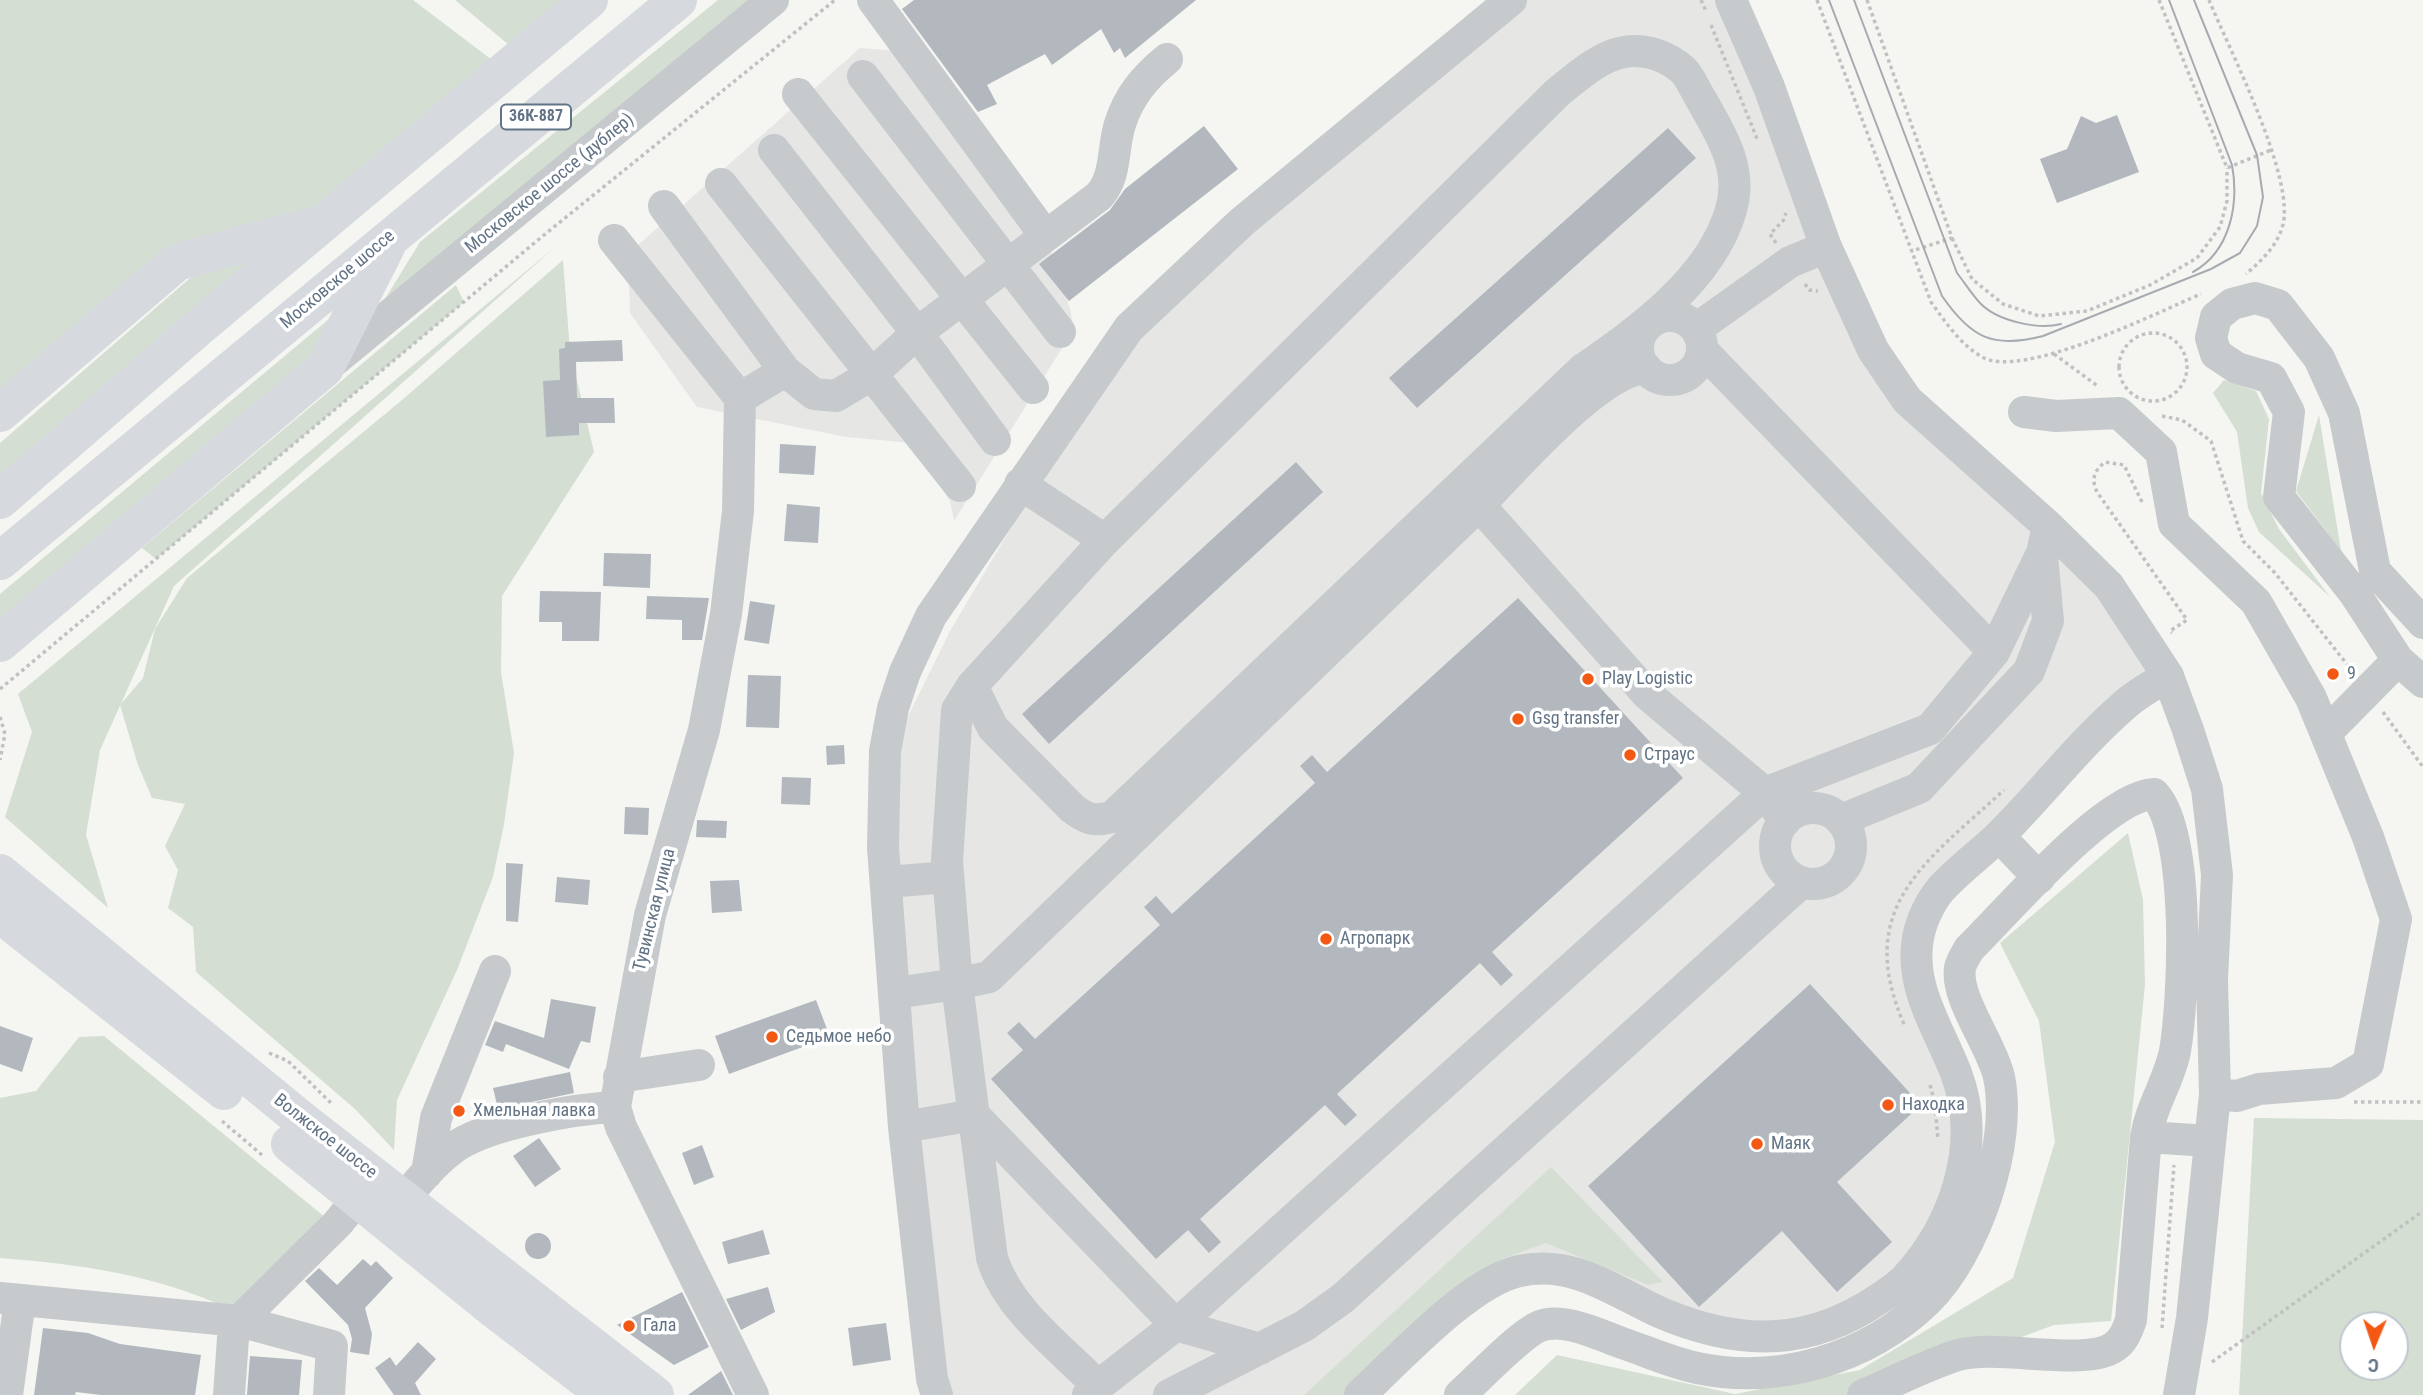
<!DOCTYPE html>
<html>
<head>
<meta charset="utf-8">
<style>
	body { margin:0 }
	#map { position:relative; width:2423px; height:1395px; overflow:hidden; background:#f5f6f1; font-family:"Roboto Condensed",sans-serif }
	canvas { display:block }
	.north { position:absolute; left:2339px; top:1311px; width:70px; height:70px; box-sizing:border-box; background:#fff; border:2px solid #c0c7ce; border-radius:50%; rotate:182deg; font-size:19px; font-weight:700; line-height:28px; text-align:center; color:#627385 }
	.north::after { content:''; display:block; margin:auto; width:24px; height:32px; background:#f35914; clip-path:polygon(50% 0,100% 100%,50% 72%,0 100%) }
</style>
</head>
<body>
<div id="map">
<canvas width="2423" height="1395"></canvas>
<div class="north">С</div>
</div>
<script>
const c = document.querySelector('canvas').getContext('2d');
c.lineJoin = 'round';
function fill(path, color) {
  c.fillStyle = color;
  c.fill(path, 'evenodd');
}
function trace(path, color, width, dash) {
  c.strokeStyle = color;
  c.lineWidth = width;
  c.lineCap = dash ? 'butt' : 'round';
  c.setLineDash(dash || []);
  c.stroke(path);
}
function write(font, color, halo, rows, align = 'center') {
  c.font = font + ' "Roboto Condensed",sans-serif';
  c.lineWidth = 7;
  c.setLineDash([]);
  c.textBaseline = 'middle';
  c.strokeStyle = halo;
  c.fillStyle = color;
  for (const [text, x, y, turn = 0] of rows) {
    c.save();
    c.translate(x, y);
    c.rotate((+turn || 0) * Math.PI / 180);
    c.textAlign = isNaN(turn) ? turn : align;
    if (halo) c.strokeText(text, 0, 0);
    c.fillText(text, 0, 0);
    c.restore();
  }
}
const built = new Path2D(`
	M1511 0H1730L1920 433 2048 526 2168 676 1940 890 1916 960 1966 1131 1945 1221 1874 1302 1721 1333 1557 1268 1482 1288 1367 1395H941L884 765 950 631 1129 328Z
	M860 48 900 51 1051 250 1070 309 1074 329 954 521 950 501 911 443 846 437 697 407 630 313 628 254Z`);
const green = new Path2D(`
	M0 0H413L504 69 322 223 177 262 0 413Z
	M455 0H590L521 55Z
	M718 0H750L377 312 420 242Z
	M554 248 174 586 100 750 86 835 108 908 5 817 32 732 18 694Z
	M265 252 0 478V443L197 272Z
	M563 260 570 351 594 452 502 596 501 672 514 753 504 824 493 877 457 970 397 1100 394 1150 355 1109 196 972 193 927 168 908 178 870 165 846 185 804 152 798 138 765 120 705 143 678 155 629 187 578 402 400Z
	M456 285 464 302 156 559 142 548Z
	M366 288 336 348 0 622V594Z
	M2224 380 2256 391 2269 419 2261 493 2279 529 2330 597 2259 532 2248 508 2237 432 2213 393Z
	M2319 415 2341 551 2296 491Z
	M2128 833 2143 900 2145 985 2111 1321 2054 1325 1865 1395H1515L1557 1355 1735 1394 1860 1370 2013 1278 2055 1142 2039 1021 2000 943Z
	M104 1036 326 1218 289 1263 265 1273 230 1309C156 1275 80 1264 0 1258V1098L36 1091 79 1037Z
	M2254 1118 2423 1120V1395H2239ZM2395 1325V1367H2353V1325Z
	M1551 1167 1663 1282 1648 1285 1546 1243 1499 1260 1351 1395H1304Z`);
const building = new Path2D(`
	M914 0H1196L1125 58 1120 48 1114 53 1101 29 1052 65 1045 54 987 85 997 104 978 112 902 9Z
	M2117 115 2139 172 2057 203 2040 159 2067 149 2081 116 2096 123Z
	M1204 126 1238 169 1069 301 1039 264 1110 210 1125 189Z
	M1668 128 1696 158 1417 408 1389 378Z
	M622 340 623 361 576 362 577 398H614L615 423H579V435L546 437 543 381 560 380 559 349 565 348V342Z
	M780 444 816 446 814 475 779 473Z
	M1296 462 1323 492 1049 744 1022 714Z
	M787 504 820 507 818 543 784 541Z
	M604 553 651 554 650 588 603 586Z
	M540 591 601 592 599 641H562V622H539Z
	M647 596 709 598 702 640H682V620L646 619Z
	M1518 598 1683 778 1492 952 1513 975 1501 986 1480 963 1337 1094 1357 1115 1345 1126 1325 1105 1200 1219 1221 1242 1209 1253 1188 1230 1156 1259 991 1079 1023 1050 1007 1033 1019 1022 1035 1039 1160 925 1144 907 1156 896 1172 914 1315 783 1300 766 1312 755 1327 772Z
	M750 601 775 605 769 644 744 640Z
	M748 675 781 676 779 728 746 727Z
	M844 745 845 764 827 765 826 746Z
	M782 777 811 778 810 805 781 804Z
	M625 807 649 808 648 835 624 834Z
	M697 820 727 821 726 838 696 837Z
	M506 863 523 864 518 922 506 921Z
	M557 877 590 880 588 905 555 902Z
	M739 880 742 911 712 913 710 881Z
	M1810 984 1921 1105 1837 1182 1892 1242 1837 1292 1782 1231 1699 1307 1588 1186Z
	M551 999 596 1007 590 1043 581 1041 569 1069 506 1044 503 1052 485 1045 495 1021 544 1038Z
	M816 1000 830 1037 729 1074 715 1036Z
	M0 1026 33 1038 22 1072 0 1064Z
	M570 1072 574 1093 498 1109 493 1088Z
	M539 1138 561 1169 535 1187 513 1156Z
	M702 1145 714 1177 694 1185 682 1153Z
	M763 1230 770 1254 728 1264 722 1242Z
	M525 1246a13 13 0 1 1 26 0a13 13 0 1 1-26 0Z
	M363 1259 371 1266 376 1261 393 1278 365 1308 372 1334 369 1355 350 1352 352 1339 348 1325 305 1281 319 1268 337 1285Z
	M768 1287 775 1312 741 1330 726 1299Z
	M682 1292 709 1347 674 1365 617 1325Z
	M886 1323 891 1360 853 1366 848 1328Z
	M43 1328 88 1333 120 1344 201 1355 195 1395H101L76 1392 75 1395H34Z
	M418 1342 436 1359 415 1383 421 1395H394L375 1368 390 1357 396 1366Z
	M250 1356 302 1360 299 1395H247Z
	M721 1371 733 1395H688Z`);
const path = new Path2D(`
	M1701 0 1706 11
	M1817 0 1931 302C1946 323 1960 344 1982 357 2023 380 2158 312 2201 294
	M1867 0 1952 238 1912 251
	M2159 0 2227 168 2271 150
	M2209 0C2228 47 2298 182 2282 228 2276 247 2261 261 2246 274
	M1711 25 1758 141
	M1952 238 1972 279 2003 304 2039 316 2087 311 2150 285 2197 258 2220 227 2227 201V168
	M1776 243 1770 234 1783 221 1786 213
	M1805 284 1809 290 1818 291
	M2119 367a34 34 0 1 1 68 0a34 34 0 1 1-68 0Z
	M2054 354 2099 387
	M2162 416 2182 420 2211 441 2243 541 2275 573 2353 672
	M2142 502 2124 465 2105 462C2094 471 2091 479 2097 492L2187 620 2170 631 2172 633
	M0 689 544 235 835 0
	M2383 712 2423 767
	M0 717 5 734 0 760
	M1904 1024C1853 907 1926 862 2004 790
	M269 1053 288 1061 333 1105
	M1930 1085 1935 1104 1938 1140
	M2354 1102H2423
	M222 1121 262 1155
	M2162 1328 2174 1165
	M2212 1362 2423 1211`);
const minor = new Path2D(`
	M873 0 1044 234
	M1731 0 1769 87 1826 247 1873 350 1907 400 2048 526 2109 586 2168 676 2188 730 2207 789 2217 875 2212 980 2215 1094 2192 1318 2179 1395
	M863 76 1060 332
	M798 94 1033 388
	M774 150 917 333 995 440
	M721 184 960 486
	M664 206 785 371
	M614 240 740 398
	M1638 348a32 32 0 1 1 64 0a32 32 0 1 1-64 0Z
	M1696 329 1790 262 1826 247
	M1702 350 1994 652
	M329 365 773 0
	M1646 368C1598 371 1514 470 1479 505L1648 695 1765 793 1785 821
	M740 398 738 511 726 614 704 730 650 915 615 1107 621 1127 753 1395
	M740 398 785 371 814 394 836 396 871 375 917 333 1099 196C1117 176 1112 149 1120 124 1129 96 1144 78 1167 59
	M2024 412 2056 416 2119 413 2161 452 2174 524 2256 602 2311 698 2368 837 2396 919 2368 1064 2336 1083 2259 1089 2237 1096 2215 1094
	M2423 623 2375 571 2344 413 2319 358 2278 305 2255 298 2232 304 2216 317 2211 338 2216 354 2237 368 2271 378 2289 412 2279 497 2355 594 2398 660 2423 682
	M972 686 993 728 1072 808C1086 819 1094 822 1112 817L1582 370C1638 331 1711 280 1731 210 1743 169 1722 136 1702 101 1696 92 1691 78 1683 70 1667 56 1645 48 1624 52 1598 57 1577 77 1557 93L1105 540
	M2326 733 2398 660
	M1775 846a38 38 0 1 1 76 0a38 38 0 1 1-76 0Z
	M1841 820 1919 788 2029 671 2048 621 2042 555
	M1999 836 2039 878
	M887 882 948 877
	M895 993 957 984 947 861 957 710 972 686 1105 540 1020 484
	M619 1077 699 1065
	M904 1127 974 1115 1176 1325 1260 1349
	M2146 1137 2210 1141
	M427 1173 436 1118 495 971
	M405 1198C420 1179 438 1158 458 1145 493 1123 574 1109 615 1107
	M0 1298 239 1321 332 1346 329 1395
	M1098 1386 1176 1325 1765 793 1930 729 1994 652 2042 553 2048 526
	M7 1395 20 1300
	M229 1395 233 1338 239 1321 338 1223 358 1198
	M937 1395 932 1379 904 1127 883 848 885 751 893 708 905 672 931 616 1129 328 1243 221 1511 0
	M1088 1395 1098 1386C1061 1348 1008 1310 992 1258L957 984 989 977 1479 505
	M1169 1395 1304 1326 1343 1298 1802 882
	M1360 1395C1399 1359 1469 1282 1519 1271 1573 1259 1613 1291 1659 1312 1731 1343 1798 1348 1866 1307 1879 1299 1894 1290 1905 1279 1955 1225 1983 1144 1956 1073 1939 1029 1909 987 1918 938 1921 921 1930 902 1941 889 1959 869 1982 853 2001 834 2044 791 2082 741 2128 702 2140 692 2155 684 2168 676
	M1460 1395C1478 1379 1520 1334 1540 1326 1565 1317 1599 1335 1622 1343 1646 1351 1672 1363 1697 1368 1778 1385 1867 1359 1927 1301 1975 1254 2013 1144 1999 1077 1992 1045 1955 998 1960 968 1961 962 1966 955 1969 949 2006 913 2106 795 2154 794 2191 833 2184 998 2175 1051 2169 1081 2151 1106 2146 1137L2131 1320C2127 1331 2124 1340 2114 1347 2086 1367 1998 1344 1958 1355 1926 1365 1894 1382 1863 1395`);
const major = new Path2D(`
	M0 413 177 262 312 226
	M0 500 198 328 589 0
	M0 561 678 0
	M0 643 325 368 386 247
	M0 873 304 1122 655 1395
	M0 914 224 1091
	M290 1144 495 1310 606 1395`);
const tram = new Path2D(`
	M1829 0 1942 296C1971 338 1993 349 2043 336L2211 269 2240 253 2257 226 2263 197 2257 155 2194 0
	M1854 0 1957 273C1965 283 1972 295 1981 304 1998 321 2038 330 2061 324
	M2169 0 2232 165C2239 203 2231 251 2193 272`);
const markers = [
	[2333,674,7,"#f35914"],
	[1588,679,7,"#f35914"],
	[1518,719,7,"#f35914"],
	[1630,755,7,"#f35914"],
	[1326,939,7,"#f35914"],
	[772,1037,7,"#f35914"],
	[1888,1105,7,"#f35914"],
	[459,1111,7,"#f35914"],
	[1757,1144,7,"#f35914"],
	[629,1326,7,"#f35914"]
];
const shields = [
	[536,117,70]
];
const shieldNames = [
	["36К-887",536,117]
];
const streetNames = [
	["Московское шоссе (дублер)",550,184,-39],
	["Московское шоссе",338,280,-40],
	["Тувинская улица",655,910,-76],
	["Волжское шоссе",325,1137,38]
];
const poiNames = [
	["9",2347,674],
	["Play Logistic",1602,679],
	["Gsg transfer",1532,719],
	["Страус",1644,755],
	["Агропарк",1340,939],
	["Седьмое небо",786,1037],
	["Находка",1902,1105],
	["Хмельная лавка",473,1111],
	["Маяк",1771,1144],
	["Гала",643,1326]
];
fill(built, '#e6e7e5');
fill(green, '#d5ded2');
fill(building, '#b2b8be');
trace(path, '#c0c1c3', 3.5, [3.5, 3.5]);
trace(minor, '#c7cacd', 32);
trace(major, '#d6dadf', 38);
trace(tram, '#a6abb1', 2);
for (const [x, y, r, color] of markers) {
  const dot = new Path2D();
  dot.arc(x, y, r, 0, 2 * Math.PI);
  c.fillStyle = color;
  c.fill(dot);
  trace(dot, '#fff', 2.5);
}
for (const [x, y, w] of shields) {
  const box = new Path2D();
  box.roundRect(x - w / 2, y - 12.5, w, 25, 5);
  c.fillStyle = '#fff';
  c.fill(box);
  trace(box, '#627385', 2);
}
write('bold 16px', '#627385', null, shieldNames);
write('18px', '#627385', '#fff', streetNames);
write('18px', '#627385', '#fff', poiNames, 'left');
</script>
</body>
</html>
